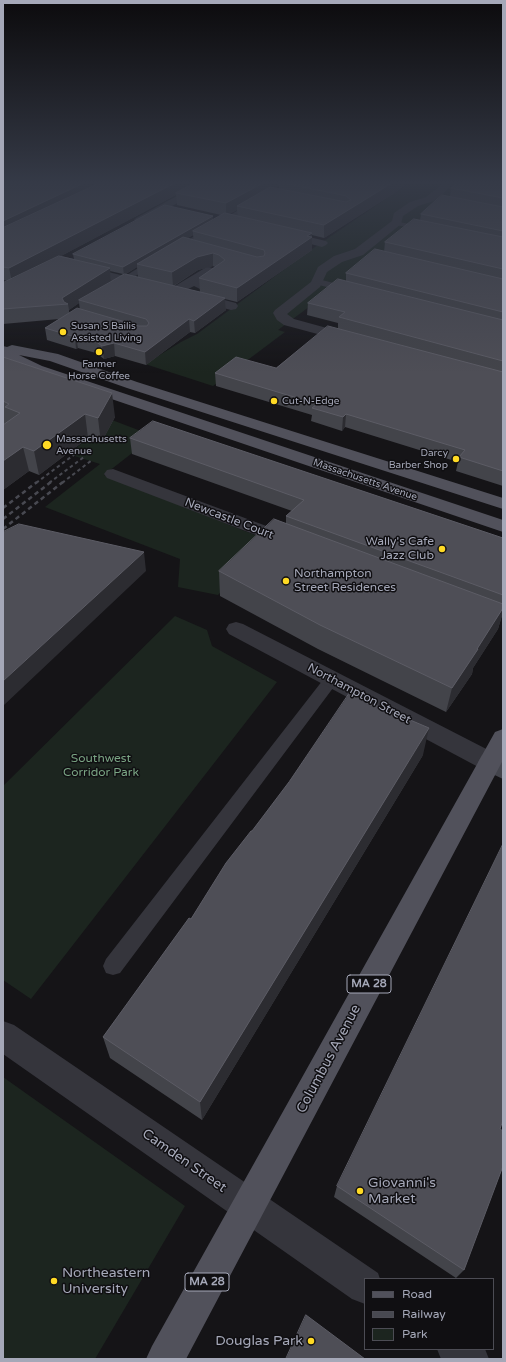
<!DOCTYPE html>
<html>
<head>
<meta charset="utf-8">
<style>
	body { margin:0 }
	#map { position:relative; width:506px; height:1362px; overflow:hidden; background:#151417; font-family:"Varela Round",sans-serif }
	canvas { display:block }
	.frame { position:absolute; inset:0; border:4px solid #a5a8b8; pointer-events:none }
	.legend { position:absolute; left:364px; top:1278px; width:130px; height:72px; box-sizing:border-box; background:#100f12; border:1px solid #4c4c54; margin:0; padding:5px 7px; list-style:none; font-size:12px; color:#a5a8b8 }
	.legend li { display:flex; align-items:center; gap:8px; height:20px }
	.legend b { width:20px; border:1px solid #4c4c54 }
</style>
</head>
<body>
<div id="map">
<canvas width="506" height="1362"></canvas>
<div class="frame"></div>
<ul class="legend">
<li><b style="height:5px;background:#51515b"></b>Road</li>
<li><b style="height:5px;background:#484951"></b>Railway</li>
<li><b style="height:11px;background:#1c251f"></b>Park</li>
</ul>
</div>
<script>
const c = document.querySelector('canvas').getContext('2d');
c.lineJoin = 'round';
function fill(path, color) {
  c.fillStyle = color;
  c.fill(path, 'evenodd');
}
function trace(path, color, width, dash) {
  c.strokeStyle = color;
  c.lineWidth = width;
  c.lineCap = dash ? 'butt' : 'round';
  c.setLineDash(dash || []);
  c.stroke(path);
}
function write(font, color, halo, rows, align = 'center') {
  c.font = font + ' "Varela Round",sans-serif';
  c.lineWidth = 3;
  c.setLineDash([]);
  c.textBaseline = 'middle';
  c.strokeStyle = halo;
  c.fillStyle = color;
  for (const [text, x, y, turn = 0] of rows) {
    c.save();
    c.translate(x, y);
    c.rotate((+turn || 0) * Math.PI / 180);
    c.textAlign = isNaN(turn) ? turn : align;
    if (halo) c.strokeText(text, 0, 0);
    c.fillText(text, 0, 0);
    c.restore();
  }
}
const green = new Path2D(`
	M409 183H466L380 254 278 330 285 332 213 386 145 364 181 342 197 334 309 251Z
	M112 420 154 436 104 475 270 541 218 595 178 587 180 559 45 507 100 464 68 454Z
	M175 616 207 630 212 646 277 682 31 999 3 980V786Z
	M3 1077 185 1206 95 1359H3Z`);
const lane = new Path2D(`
	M252 202H258L259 204 178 252H172L171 250Z
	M393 221 427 227 431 229 427 231 396 225 392 223Z
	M151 260H154L158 262 118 287H112L111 285Z
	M318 279 353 288 354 290 350 293 315 284 314 282 315 280Z
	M331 675 336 676 338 680 336 684 120 973 113 975 106 973 103 966 106 959 326 676Z`);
const street = new Path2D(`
	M201 183H213L144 222H136L134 220 136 218Z
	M444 183H455L434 201 418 206 403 216 401 224 363 255 342 262 327 272 320 287 287 314 294 319 356 336 358 339 356 342 351 343 284 325 277 320 273 313 275 310 311 282 318 267 334 256 355 249 392 221 394 213 410 202 426 197Z
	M284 231 326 241 328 243 326 245 322 247 280 236 278 234 280 232Z
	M83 266 150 282 152 285 150 288 146 289 79 273 77 270 79 267Z
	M209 267 222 271 224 274 204 288 200 289 194 286 175 296 170 295 169 292 170 289 205 268Z
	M197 293 236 303 238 306 236 309 231 310 192 300 191 297 192 294Z
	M113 469 296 537 298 541 296 545 289 547 282 545 107 478 104 474 107 470Z
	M236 622 243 624 498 755 502 762 498 769 490 771 482 769 229 634 226 629 229 624Z
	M3 1021 14 1025 378 1273 380 1279H365V1304L352 1299 3 1054Z
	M437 1349H485L489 1359H441Z`);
const secondary = new Path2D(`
	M490 753 503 758V779L482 769 478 762 482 755Z`);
const primary = new Path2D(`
	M3 183H11L10 185 3 187Z
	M12 345 58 354 137 382 503 498V509L127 388 50 361 19 355 42 366 503 520V532L32 372 15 365 3 357V346L7 347Z
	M503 729V760L186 1359H146L152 1346 495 732Z`);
const railFar1 = new Path2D(`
	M36 483 75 454
	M49 483 84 457
	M62 483 92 460`);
const rail = new Path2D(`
	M3 508 37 482
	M3 519 51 482
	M3 529 63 482`);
const wall = new Path2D(`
	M7 183H408L393 194 324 238 312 235V250L237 302 225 299 226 310 195 333 190 332 146 365 115 356 104 359 96 353 78 348 76 349 47 340 45 328 59 319 3 324V283L8 281 3 280V184ZM279 186V189L275 188ZM176 195 177 205 221 215 213 220 73 254 74 259 61 256ZM237 210 238 216 229 214ZM193 235 194 240 188 238ZM213 266 215 267 199 278 200 292 174 286 198 270ZM137 267 138 277 126 274ZM110 271 123 274 111 281ZM79 303 80 310 69 313V310Z
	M487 183H503V486L456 471 458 462 345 427 342 431 311 421 312 415 216 386 215 373 276 368 338 329V323L307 315 308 303 346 281V273L384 252 385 242 420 220 421 214 450 196 451 188Z
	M3 357 115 417 101 443 88 438 39 475 29 471 3 490V425L4 424 3 423Z
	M130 438 503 538V612L498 629 473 668 472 674 446 712 318 649 220 596 219 571 286 523V516L292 511 132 454Z
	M423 755 202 1120 110 1058 103 1037 191 919 252 831Z
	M500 1129 464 1270 456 1278 334 1197 337 1186Z`);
const shadedWall = new Path2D(`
	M84 183H112L3 235V221Z
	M175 183H199L176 193V195L12 282 9 268Z
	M263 183H279V186L242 207 237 206V210L226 216V203Z
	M392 183H408L393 194 324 238V225Z
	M213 216V224L193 231V235L141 265 137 264V267L124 275 123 267Z
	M312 233V250L237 302V288Z
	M213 253V266L198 270 173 286 172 272 197 257Z
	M110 268 111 282 79 300V303L69 310 68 304H63L62 298Z
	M225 298 226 310 195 333 194 321Z
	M189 319 190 332 146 365 145 352Z
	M76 335 78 348 76 349 75 337Z
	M114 343 115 356 104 359 102 346Z
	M112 393 115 417 101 443 98 418Z
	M85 414 88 438 39 475 34 451Z
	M346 414 345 427 342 431 343 417Z
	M23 447 29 471 3 490V461Z
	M144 552 146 571 3 706V681Z
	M503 608V612L498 629 473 668 472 674 446 712 452 688Z
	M429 728 423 755 202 1120 200 1102Z`);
const building = new Path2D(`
	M7 183H84L3 221V184Z
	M100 183H175L9 268 3 267V228Z
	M194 183H263L226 203 176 193Z
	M283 183H392L324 225 237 206 270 187 346 202 351 200 346 196Z
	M458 183H503V198L451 188Z
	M442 195 503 207V231L421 214Z
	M165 205 213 216 123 267 73 254Z
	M225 213 312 233 307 236 312 237 237 288 199 278 225 260 219 255 213 253 197 257 172 272 137 264 183 237 257 257 264 256 265 253 264 250 193 231Z
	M414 219 503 237V269L385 242Z
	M375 249 503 279V312L346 273Z
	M59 256 110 268 62 298 64 302 68 304 3 309V283Z
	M125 274 225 298 194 321 189 319 145 352 114 343 102 346 95 341 76 335 75 337 45 328 77 308 139 326H147L149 323 146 319 79 300Z
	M338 279 503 320V361L339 317 345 312 308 303Z
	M328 326 503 372V471L459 457 465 450 346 414 343 417 312 408 317 404 215 373 236 357 276 368Z
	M3 357 112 393 98 418 85 414 34 451 23 447 3 461V425L20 413 5 407 9 404 3 401Z
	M153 421 503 538V595L286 516 304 500 130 438Z
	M274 519 503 604V608L477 649H478L452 688 320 625 219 571Z
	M19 524 144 552 3 681V532Z
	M349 694 429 728 200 1102 103 1037 189 918 191 919 226 863 251 831H252L289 782Z
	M503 844V1120L500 1129 503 1131V1166L464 1270 337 1186Z
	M306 1315 365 1359H286Z`);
const markers = [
	[63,332,4,"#ffda24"],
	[99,352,4,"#ffda24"],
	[274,401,4,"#ffda24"],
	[47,445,5,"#ffda24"],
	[456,459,4,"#ffda24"],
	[442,549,4,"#ffda24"],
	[286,581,4,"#ffda24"],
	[360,1191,4,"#ffda24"],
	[54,1281,4,"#ffda24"],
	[311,1341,4,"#ffda24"]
];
const farPoinames = [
	["Susan S Bailis",71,326],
	["Assisted Living",71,338],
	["Farmer",99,364,"center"],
	["Horse Coffee",99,376,"center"],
	["Cut-N-Edge",282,401],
	["Massachusetts",56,439],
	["Avenue",56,451],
	["Darcy",448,453,"right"],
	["Barber Shop",448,465,"right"]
];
const farStreetnames = [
	["Massachusetts Avenue",365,480,19]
];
const shields = [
	[369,984,44],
	[207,1282,44]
];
const shieldNames = [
	["MA 28",369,984],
	["MA 28",207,1282]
];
const streetNames = [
	["Newcastle Court",229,519,21],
	["Northampton Street",359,694,28]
];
const poiNames = [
	["Wally's Cafe",434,542],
	["Jazz Club",434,556],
	["Northampton",294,574,"left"],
	["Street Residences",294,588,"left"]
];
const parkNames = [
	["Southwest",101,759],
	["Corridor Park",101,773]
];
const nearStreetnames = [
	["Columbus Avenue",329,1059,-62],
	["Camden Street",184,1161,35]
];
const nearPoinames = [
	["Giovanni's",368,1183],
	["Market",368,1199],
	["Northeastern",62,1273],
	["University",62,1289],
	["Douglas Park",303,1341,"right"]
];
fill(green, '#1c251f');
fill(lane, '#35353c');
fill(street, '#35353c');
fill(secondary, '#43444c');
fill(primary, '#51515b');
trace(railFar1, '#484951', 2, [3.5, 3]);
trace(rail, '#484951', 2.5, [4.5, 3.5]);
fill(wall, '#43444a');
fill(shadedWall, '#2c2c31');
fill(building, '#4e4e56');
trace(building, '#5c5c65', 1);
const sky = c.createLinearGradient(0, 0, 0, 373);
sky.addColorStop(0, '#0c0b0d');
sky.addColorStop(0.49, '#353a47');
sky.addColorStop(1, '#353a4700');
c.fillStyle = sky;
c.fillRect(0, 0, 506, 373);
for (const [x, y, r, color] of markers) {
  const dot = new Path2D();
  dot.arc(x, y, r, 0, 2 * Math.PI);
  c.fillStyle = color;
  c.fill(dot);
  trace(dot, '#100f12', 1.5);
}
write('10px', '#a5a8b8', '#100f12', farPoinames, 'left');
write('10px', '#a5a8b8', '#100f12', farStreetnames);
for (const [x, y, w] of shields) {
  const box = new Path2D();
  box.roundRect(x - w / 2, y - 9, w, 18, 3);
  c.fillStyle = '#100f12';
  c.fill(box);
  trace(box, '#a5a8b8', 1);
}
write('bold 11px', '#a5a8b8', null, shieldNames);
write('12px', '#a5a8b8', '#100f12', streetNames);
write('12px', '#a5a8b8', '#100f12', poiNames, 'right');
write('12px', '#7aa584', '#100f12', parkNames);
write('14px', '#a5a8b8', '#100f12', nearStreetnames);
write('14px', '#a5a8b8', '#100f12', nearPoinames, 'left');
</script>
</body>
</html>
